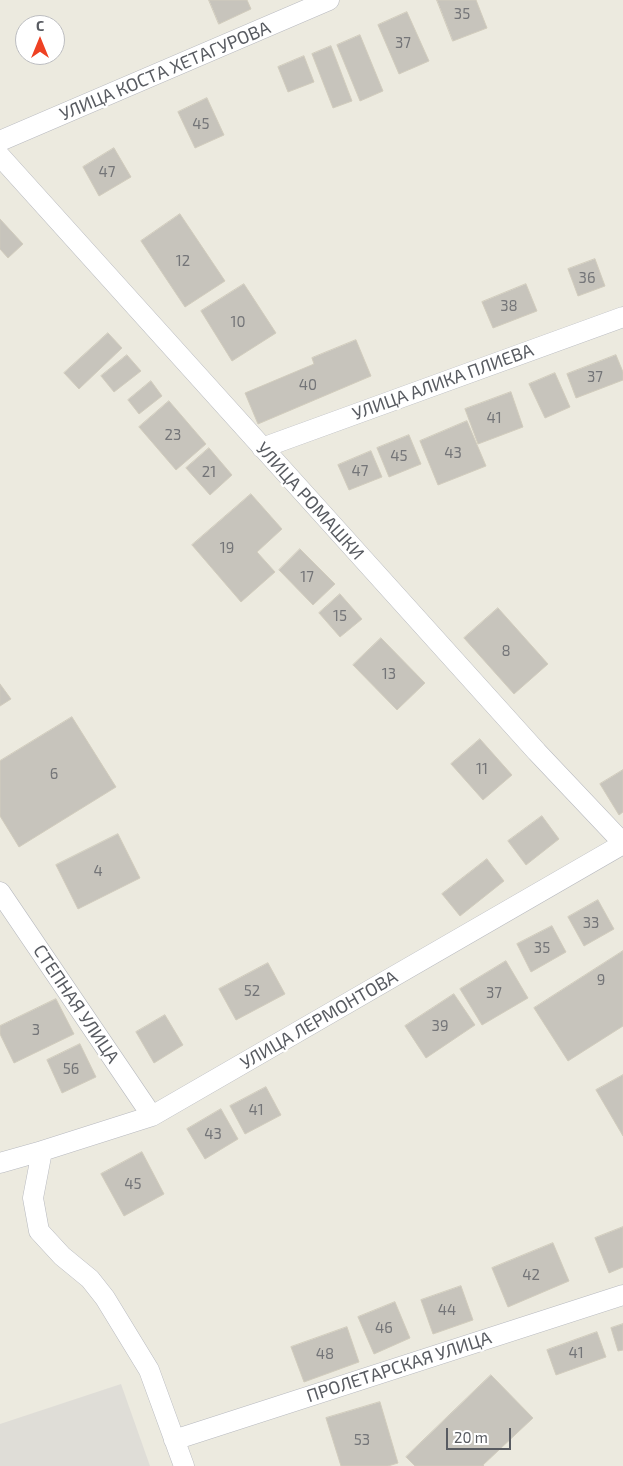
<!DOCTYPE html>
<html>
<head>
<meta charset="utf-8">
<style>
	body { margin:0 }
	#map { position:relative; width:623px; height:1466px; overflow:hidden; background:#eceadf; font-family:"Exo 2",sans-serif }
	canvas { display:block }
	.north { position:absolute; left:15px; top:15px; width:50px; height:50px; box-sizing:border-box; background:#fff; border:1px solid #bcbdc0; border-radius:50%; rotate:0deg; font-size:14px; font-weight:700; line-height:20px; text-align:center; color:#585b61 }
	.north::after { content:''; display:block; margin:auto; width:18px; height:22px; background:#ee4123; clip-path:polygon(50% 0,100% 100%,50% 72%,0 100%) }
	.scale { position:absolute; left:446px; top:1428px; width:65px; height:22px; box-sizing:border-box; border:2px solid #585b61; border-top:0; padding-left:6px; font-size:15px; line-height:18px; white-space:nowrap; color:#585b61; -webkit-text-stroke:4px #fff; paint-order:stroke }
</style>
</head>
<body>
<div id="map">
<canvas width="623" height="1466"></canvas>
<div class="north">С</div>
<div class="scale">20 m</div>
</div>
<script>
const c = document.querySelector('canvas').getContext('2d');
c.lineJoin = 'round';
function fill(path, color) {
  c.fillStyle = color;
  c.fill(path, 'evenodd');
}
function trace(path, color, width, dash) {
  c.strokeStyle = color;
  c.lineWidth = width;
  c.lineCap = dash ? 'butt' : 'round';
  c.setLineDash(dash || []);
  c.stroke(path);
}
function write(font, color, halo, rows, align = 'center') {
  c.font = font + ' "Exo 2",sans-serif';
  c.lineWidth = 4.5;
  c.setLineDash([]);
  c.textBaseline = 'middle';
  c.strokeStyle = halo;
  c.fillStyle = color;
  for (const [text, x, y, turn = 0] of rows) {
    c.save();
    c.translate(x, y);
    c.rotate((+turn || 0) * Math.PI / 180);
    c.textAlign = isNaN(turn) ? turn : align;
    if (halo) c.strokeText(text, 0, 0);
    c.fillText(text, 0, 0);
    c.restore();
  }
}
const industrial = new Path2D(`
	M121 1384 150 1466H0V1424Z`);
const building = new Path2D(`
	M209 0H247L251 9 219 24Z
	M437 0H476L487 28 453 41Z
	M407 12 429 61 399 74 378 25Z
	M360 35 383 91 360 101 337 45Z
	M331 46 352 101 333 108 312 54Z
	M304 56 314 82 288 92 278 67Z
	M207 98 224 135 195 148 178 112Z
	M114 148 131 177 99 196 83 167Z
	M180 214 225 281 185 307 141 241Z
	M0 219 23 244 8 258 0 249Z
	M595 259 605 286 578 296 568 269Z
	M244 284 276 333 232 361 201 311Z
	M526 284 537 311 493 328 482 302Z
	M108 333 122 348 79 389 64 373Z
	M356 340 371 376 258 424 245 393 314 364 312 358Z
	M127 355 141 371 114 392 101 376Z
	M616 355 623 372V380L576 398 567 374Z
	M555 373 570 407 545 418 529 384Z
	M151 381 162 396 139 414 128 400Z
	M511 392 523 427 478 444 465 409Z
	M169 401 206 444 176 470 139 427Z
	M467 421 486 466 438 485 420 441Z
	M409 435 421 464 389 477 377 448Z
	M209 448 232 475 210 495 186 468Z
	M371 451 382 477 349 490 338 465Z
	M251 494 282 529 257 552 275 572 241 602 192 545Z
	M300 549 335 584 313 605 279 570Z
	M340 594 362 619 340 637 319 613Z
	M498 608 548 664 514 694 464 638Z
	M381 638 425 683 397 710 353 665Z
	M0 684 11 699 0 706Z
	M72 717 116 787 19 847 0 816V761Z
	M480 739 512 775 483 800 451 764Z
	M623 770V812L619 815 600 784Z
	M542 816 559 839 526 865 508 841Z
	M118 834 140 878 78 909 56 865Z
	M487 859 504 881 460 916 442 894Z
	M598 900 614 929 584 946 568 917Z
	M552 926 566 952 531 972 517 944Z
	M623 951V1026L568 1061 534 1008Z
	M506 961 528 998 482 1025 460 989Z
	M268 963 285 994 236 1020 219 989Z
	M454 994 475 1025 426 1058 405 1026Z
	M56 999 74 1034 14 1063 0 1034V1026Z
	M165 1015 183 1045 154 1063 136 1032Z
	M80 1044 96 1077 62 1093 47 1060Z
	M623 1075V1136L596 1090Z
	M266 1087 281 1115 245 1134 230 1106Z
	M221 1109 238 1139 205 1159 187 1129Z
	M142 1152 164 1194 124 1216 101 1174Z
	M623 1227V1267L609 1273 595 1238Z
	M553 1243 569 1281 508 1307 492 1268Z
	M461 1286 473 1320 433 1334 421 1300Z
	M395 1302 410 1338 374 1354 358 1317Z
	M623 1324V1350L618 1351 611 1328Z
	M347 1327 359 1362 304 1382 291 1347Z
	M597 1332 606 1357 556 1375 547 1350Z
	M491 1375 533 1418 483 1465 484 1466H415L406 1457Z
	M380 1402 398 1463 388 1466H341L326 1418Z`);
const minor = new Path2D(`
	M0 141 329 0
	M0 156 537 752 623 843
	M262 448 623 317
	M0 892 152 1116
	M42 1151 33 1198 39 1231 62 1256 90 1279 105 1298 149 1370 184 1466
	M0 1163 42 1151 152 1116 623 844
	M174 1440 623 1295`);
const numberNames = [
	["35",462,14],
	["37",403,43],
	["45",201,124],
	["47",107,172],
	["12",183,261],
	["36",587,278],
	["38",509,306],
	["10",238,322],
	["37",595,377],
	["40",308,385],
	["41",494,418],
	["23",173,435],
	["43",453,453],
	["45",399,456],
	["47",360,471],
	["21",209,472],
	["19",227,548],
	["17",307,577],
	["15",340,616],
	["8",506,651],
	["13",389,674],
	["11",482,769],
	["6",54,774],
	["4",98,871],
	["33",591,923],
	["35",542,948],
	["9",601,980],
	["52",252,991],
	["37",494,993],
	["39",440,1026],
	["3",36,1030],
	["56",71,1069],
	["41",256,1110],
	["43",213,1134],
	["45",133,1184],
	["42",531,1275],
	["44",447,1310],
	["46",384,1328],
	["41",576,1353],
	["48",325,1354],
	["53",362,1440]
];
const streetNames = [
	["УЛИЦА КОСТА ХЕТАГУРОВА",165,71,-23],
	["УЛИЦА АЛИКА ПЛИЕВА",443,382,-20],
	["УЛИЦА РОМАШКИ",310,501,48],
	["СТЕПНАЯ УЛИЦА",76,1004,56],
	["УЛИЦА ЛЕРМОНТОВА",319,1020,-30],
	["ПРОЛЕТАРСКАЯ УЛИЦА",399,1367,-18]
];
fill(industrial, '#dfddd7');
fill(building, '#c7c4bc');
trace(building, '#d1ccbd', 1);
trace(minor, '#b7b9bf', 21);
trace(minor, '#fff', 20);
write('15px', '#747578', null, numberNames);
write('18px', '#585b61', '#fff', streetNames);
</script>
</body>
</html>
